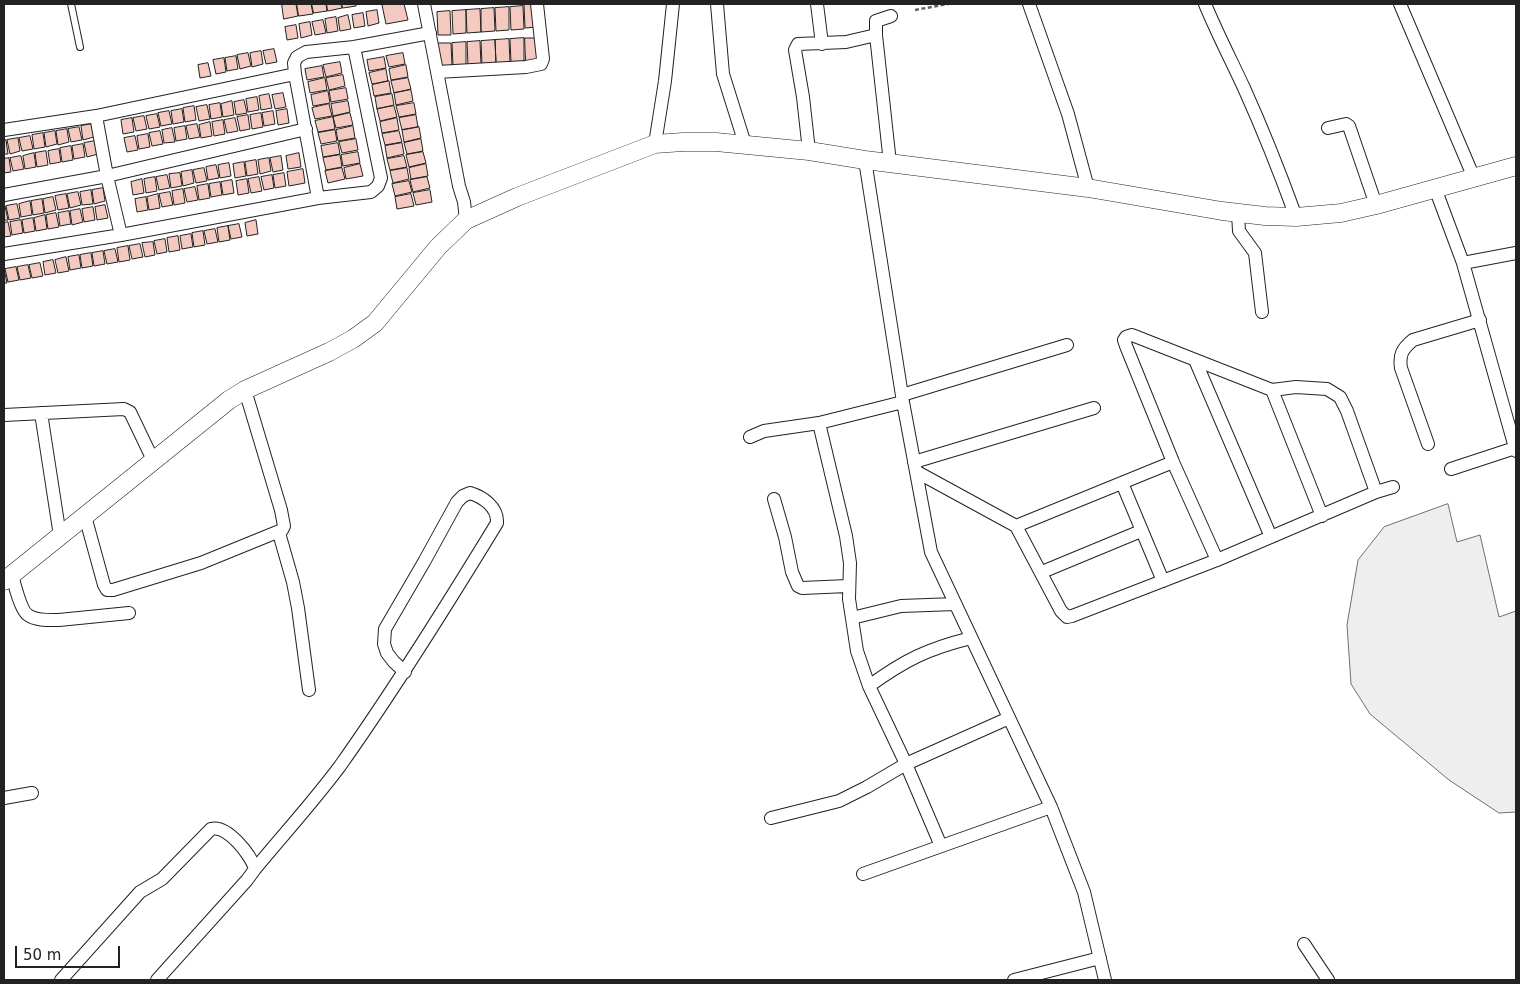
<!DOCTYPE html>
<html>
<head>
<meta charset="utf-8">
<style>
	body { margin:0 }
	#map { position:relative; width:1520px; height:984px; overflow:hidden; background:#fff; font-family:"DejaVu Sans",sans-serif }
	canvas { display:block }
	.frame { position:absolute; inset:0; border:5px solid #222; pointer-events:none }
	.scale { position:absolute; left:15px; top:946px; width:105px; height:22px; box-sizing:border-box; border:2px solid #222; border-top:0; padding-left:6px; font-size:15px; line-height:18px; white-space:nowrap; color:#222; -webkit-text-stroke:4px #fff; paint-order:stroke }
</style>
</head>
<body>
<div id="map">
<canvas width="1520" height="984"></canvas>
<div class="frame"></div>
<div class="scale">50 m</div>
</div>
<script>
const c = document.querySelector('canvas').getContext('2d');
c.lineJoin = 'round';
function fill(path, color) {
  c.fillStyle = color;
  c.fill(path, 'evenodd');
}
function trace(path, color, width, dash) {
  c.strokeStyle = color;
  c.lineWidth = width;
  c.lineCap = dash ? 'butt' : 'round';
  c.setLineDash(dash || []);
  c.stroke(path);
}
const green = new Path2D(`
	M1448 504 1457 542 1480 535 1499 617 1516 611V812L1499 813 1449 780 1370 714 1351 684 1347 625 1358 560 1384 527Z`);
const building = new Path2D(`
	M282 4H296L298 16 284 19Z
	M297 4H311L313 14 299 16Z
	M312 4H326L327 11 314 13Z
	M327 4H341L342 8 328 11Z
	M342 4H356V6L343 8Z
	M388 4H404L408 20 386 24 382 5Z
	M536 4 539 27 525 28 524 5Z
	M523 6 524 29 511 30 510 7Z
	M509 7V30L496 31 495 8Z
	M494 8 495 31 481 32V9Z
	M480 9 481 32 467 33 466 10Z
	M377 10 379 23 368 26 366 12Z
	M466 10V33L453 34 452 11Z
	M450 11 451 35H438L437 12Z
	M363 13 365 26 354 28 352 15Z
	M348 15 351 29 340 31 338 18Z
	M336 17 338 31 327 33 325 19Z
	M323 20 326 33 315 35 312 22Z
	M310 22 312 35 301 38 299 24Z
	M296 25 298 38 287 40 285 27Z
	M524 38V62H511L510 39Z
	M525 38H539V61L526 62Z
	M509 39 510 63H496L495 40Z
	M495 40 496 63 482 64 481 41Z
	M480 41 481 65H468L467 42Z
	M466 42V65L453 66 452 43Z
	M437 43H451L452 66 438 67Z
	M274 49 277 62 266 64 263 51Z
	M261 51 263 64 252 67 250 53Z
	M248 53 251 66 240 69 237 55Z
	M403 53 405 64 389 67 386 56Z
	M236 56 238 69 227 71 225 58Z
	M384 57 386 68 369 71 367 60Z
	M224 58 226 72 216 74 213 60Z
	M340 62 342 73 326 77 323 65Z
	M208 63 211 76 200 78 198 65Z
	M406 65 408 77 391 80 389 69Z
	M322 66 324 77 307 80 305 69Z
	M386 69 388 81 372 84 369 73Z
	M343 75 345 86 329 90 326 78Z
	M325 78 327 90 310 93 308 82Z
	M408 78 411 89 394 93 391 81Z
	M389 81 391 93 374 96 372 85Z
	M346 88 348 99 331 102 329 91Z
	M411 90 413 101 396 105 394 93Z
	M328 91 330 103 313 106 311 95Z
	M283 93 286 107 275 109 272 95Z
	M269 94 272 108 261 110 259 96Z
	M392 94 394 105 377 109 375 97Z
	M257 97 259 110 248 112 246 99Z
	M244 100 247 113 236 115 234 102Z
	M232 101 234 115 223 117 221 104Z
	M348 101 350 112 333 116 331 104Z
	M220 103 222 117 211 119 209 105Z
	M414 103 416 114 399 117 396 106Z
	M329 104 332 116 315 119 312 108Z
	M207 105 210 119 199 121 196 107Z
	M194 106 196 120 185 122 183 108Z
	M394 106 397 117 380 121 377 109Z
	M182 109 184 122 173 124 171 111Z
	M287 109 289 123 278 125 276 111Z
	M169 111 172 124 161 126 158 113Z
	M273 111 275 124 264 126 262 113Z
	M261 113 263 127 252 129 250 115Z
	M350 113 353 125 336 128 333 117Z
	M157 114 160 127 149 129 146 116Z
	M248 115 250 129 240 131 237 117Z
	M416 115 418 127 402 130 399 118Z
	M144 116 147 129 136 131 133 118Z
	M333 117 335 129 318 132 315 121Z
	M132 118 134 132 123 134 121 120Z
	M235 118 238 131 227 133 224 120Z
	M397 118 399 130 382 133 380 122Z
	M223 120 225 134 214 136 212 122Z
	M210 122 212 136 201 138 199 125Z
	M92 124 94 137 83 140 81 126Z
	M197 124 200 137 189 139 186 126Z
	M185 126 187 139 176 141 174 128Z
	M353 126 355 138 338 141 336 130Z
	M79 127 82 140 71 142 68 129Z
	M419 127 421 138 404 142 402 130Z
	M172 128 175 142 164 143 162 130Z
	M67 129 69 142 58 145 56 131Z
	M335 130 337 141 321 144 318 133Z
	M55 131 57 144 46 147 44 133Z
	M160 131 163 144 152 146 149 133Z
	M399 131 402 142 385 145 382 134Z
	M43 133 45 147 34 149 32 135Z
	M148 134 150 147 139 149 137 136Z
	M30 136 33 149 22 151 19 138Z
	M135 136 138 150 127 152 124 138Z
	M18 138 20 151 10 154 7 140Z
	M356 139 358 150 342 153 339 142Z
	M421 139 423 151 407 154 404 143Z
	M6 140 8 154H4V141Z
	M95 141 98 154 87 157 84 143Z
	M338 143 340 154 323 157 321 146Z
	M402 143 404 154 387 158 385 146Z
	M83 144 85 157 74 159 72 146Z
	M71 146 73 160 62 162 60 148Z
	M59 149 61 162 50 164 48 151Z
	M46 151 48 165 37 167 35 153Z
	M358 152 360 163 343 166 341 155Z
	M423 152 426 163 409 167 406 155Z
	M34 153 36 167 25 169 23 156Z
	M299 153 301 167 288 169 286 156Z
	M340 155 342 167 326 170 323 158Z
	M21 156 24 169 13 171 10 158Z
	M281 156 283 170 273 172 270 158Z
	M404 156 407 167 390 170 387 159Z
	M9 158 11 172 4 173V159Z
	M269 158 271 171 260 174 258 160Z
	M256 160 258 174 247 176 245 162Z
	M244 162 246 176 235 178 233 164Z
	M229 163 231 176 220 178 218 165Z
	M360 164 363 176 346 179 344 168Z
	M426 164 428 176 411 179 409 168Z
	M216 165 219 178 208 180 206 167Z
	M204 168 207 181 196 183 193 170Z
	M342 168 345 179 328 183 325 171Z
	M407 168 409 179 393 183 390 171Z
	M303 169 305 183 289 186 287 172Z
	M192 170 194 183 183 186 181 172Z
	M180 173 182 186 171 188 169 174Z
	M284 173 286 186 275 188 273 175Z
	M167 175 170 188 159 190 156 177Z
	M272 175 274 188 264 190 261 177Z
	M155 177 157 191 146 193 144 179Z
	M259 177 262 191 251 193 248 179Z
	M427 177 430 188 413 192 410 180Z
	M142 179 144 193 133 195 131 182Z
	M247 179 249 193 238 195 236 181Z
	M232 180 234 193 223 195 221 182Z
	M409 181 412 192 395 196 392 184Z
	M220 182 222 195 211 197 209 184Z
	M208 184 210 198 199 200 197 186Z
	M195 187 198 200 187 202 184 189Z
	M103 188 105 201 94 204 92 190Z
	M183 189 185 203 174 205 172 191Z
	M91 190 93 204 82 205 80 192Z
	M430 190 432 202 416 205 413 193Z
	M78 192 81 205 70 208 67 194Z
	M170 192 173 205 162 207 159 194Z
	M66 194 69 208 58 210 55 196Z
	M158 194 160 208 149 210 147 197Z
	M411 194 414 206 397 209 395 197Z
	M53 197 56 210 45 213 43 199Z
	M146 197 148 210 137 212 135 199Z
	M42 199 44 213 33 215 31 201Z
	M30 201 32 215 21 217 19 204Z
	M17 204 20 218 9 220 6 206Z
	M105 205 108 218 97 220 95 207Z
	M4 206H5L8 220H4Z
	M93 207 95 220 84 222 82 209Z
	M80 209 83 222 72 225 70 211Z
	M69 211 71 224 60 226 58 213Z
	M56 213 59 227 48 229 46 215Z
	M45 215 47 229 36 231 34 218Z
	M33 218 35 231 24 233 22 220Z
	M21 220 23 233 12 235 10 222Z
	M256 220 258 234 247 236 245 223Z
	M8 222 11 236 4 237V223Z
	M239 224 242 237 231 239 228 226Z
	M228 226 230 240 219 242 217 228Z
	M215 229 218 242 207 244 204 231Z
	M203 231 205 245 194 247 192 233Z
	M191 234 193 247 182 249 180 236Z
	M178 236 180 250 169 252 167 238Z
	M165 239 167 252 157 254 154 241Z
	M153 242 155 255 145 257 142 243Z
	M140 244 143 257 132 259 129 246Z
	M128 246 130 260 119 262 117 248Z
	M115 249 118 262 107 264 104 251Z
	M103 251 105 264 94 266 92 253Z
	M91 253 93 266 82 268 80 255Z
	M79 255 81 268 70 270 68 257Z
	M66 257 69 271 58 273 55 260Z
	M53 260 56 273 45 275 43 262Z
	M40 263 43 276 32 278 29 265Z
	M28 265 31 278 20 280 17 267Z
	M16 267 19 280 8 282 5 269Z
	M4 269 7 283H4Z`);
const path = new Path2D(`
	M915 10 948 4`);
const lane = new Path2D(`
	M71 4 80 47`);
const street = new Path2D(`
	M424 4 459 186 464 202 466 220
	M717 4 723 74 745 144
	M817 4 822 44
	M1029 4 1068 114 1088 188
	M1205 4C1217 33 1231 60 1244 88 1263 130 1280 173 1296 217
	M1400 4 1474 178
	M876 35 890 163
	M437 72 526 67 541 64 543 59 537 4
	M96 116 107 176 121 235
	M1328 128 1346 124 1349 126 1376 205
	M4 130 96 116 295 74
	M655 144 665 81 673 4
	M809 151 803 97 795 50 798 44 846 42 876 35V21L891 16
	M865 160 903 402 931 552 1051 807 1084 892 1105 980
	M1435 188 1463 263 1516 451
	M4 195 107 176 306 129
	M318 198 295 74 294 63 297 57 306 52 354 47 430 33
	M1238 213 1239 231 1255 253 1262 312
	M4 254 121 235 318 198 371 192 378 186 381 178 354 47
	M1463 263 1516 253
	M1195 360 1271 537
	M1272 390 1296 387 1327 389 1340 397 1347 411 1376 492
	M902 395 1067 345
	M41 413 60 536
	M4 415 124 409 130 412 153 460
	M819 423 846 536 850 563 849 599 857 651 869 686 906 764 941 846
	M750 437 764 431 819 423 903 402
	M1428 444 1401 368C1399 355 1402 349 1413 340L1480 320
	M914 462 1094 408
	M1451 469 1515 448
	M917 472 1016 526 1061 611 1067 617 1072 616 1217 560 1376 492 1393 487
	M1122 483 1163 581
	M774 499 785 537 792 572 798 586 802 588 848 586
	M85 516 104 585 107 590H113L201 563 282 530 284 526 281 510 245 390
	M1016 526 1173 462
	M279 533 293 582 298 608 309 690
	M1217 560 1173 462 1126 346 1124 340 1126 337 1132 335 1272 390 1322 516
	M1042 572 1141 531
	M12 574C14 583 21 611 28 615 36 621 50 620 59 620L129 613
	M852 618 901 606 955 604
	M869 686C905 660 927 649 971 638
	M4 798 32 793
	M771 818 839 801 867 787 906 764 1009 718
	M255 869C283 835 314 801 340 766 396 687 447 605 497 523 498 507 483 497 470 493L463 496 457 502 424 562 385 629 384 644 387 653 394 662 405 672
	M863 874 1051 807
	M1304 944 1328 980
	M61 980 140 892 162 879 211 829C227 824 251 855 255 869L247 880 157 980
	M1014 980 1100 958`);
const secondary = new Path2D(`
	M4 581 229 400 245 390 329 352 353 339 375 323 438 247 466 220 517 197 655 144 683 142H716L809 151 865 160 1088 188 1222 211 1265 216 1296 217 1341 213 1376 205 1516 166`);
fill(green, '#eee');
trace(green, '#6f6f6f', 1);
fill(building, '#f3c9c0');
trace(building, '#222', 1);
trace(lane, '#222', 8);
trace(street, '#222', 14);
trace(secondary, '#222', 19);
trace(path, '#646464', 2.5, [4, 2.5]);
trace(lane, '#fff', 6);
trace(street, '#fff', 12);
trace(secondary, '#fff', 18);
</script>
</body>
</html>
